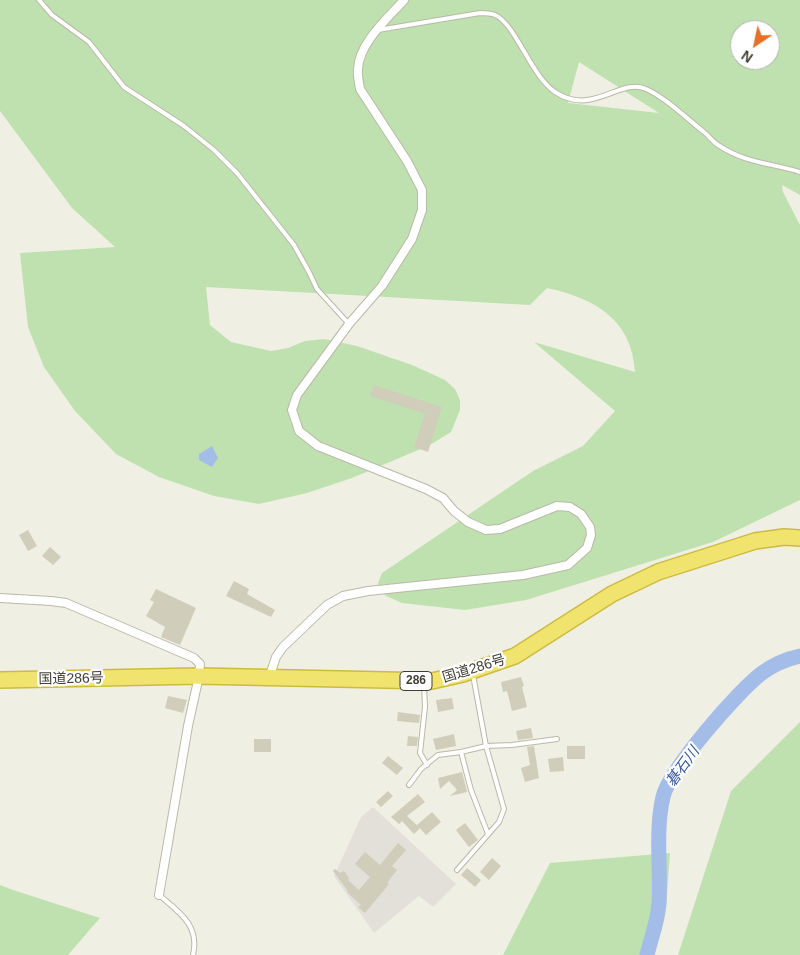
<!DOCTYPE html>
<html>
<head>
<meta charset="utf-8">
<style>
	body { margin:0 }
	#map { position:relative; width:800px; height:955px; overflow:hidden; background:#f0efe4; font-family:Arial,sans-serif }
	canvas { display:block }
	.north { position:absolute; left:730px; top:20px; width:50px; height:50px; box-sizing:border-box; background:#fff; border:1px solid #b3b2ae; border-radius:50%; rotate:214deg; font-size:14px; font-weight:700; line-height:20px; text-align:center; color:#413f34 }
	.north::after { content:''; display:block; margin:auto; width:18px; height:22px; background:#e57026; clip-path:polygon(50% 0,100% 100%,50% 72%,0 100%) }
</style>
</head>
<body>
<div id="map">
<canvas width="800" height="955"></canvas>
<div class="north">N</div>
</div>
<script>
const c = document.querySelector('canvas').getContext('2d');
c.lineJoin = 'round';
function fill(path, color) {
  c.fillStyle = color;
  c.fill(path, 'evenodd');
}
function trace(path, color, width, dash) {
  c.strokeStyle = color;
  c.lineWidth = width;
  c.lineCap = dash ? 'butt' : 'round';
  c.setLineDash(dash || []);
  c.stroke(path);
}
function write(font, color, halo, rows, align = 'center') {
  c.font = font + ' Arial,"Noto Sans JP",sans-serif';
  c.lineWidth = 4.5;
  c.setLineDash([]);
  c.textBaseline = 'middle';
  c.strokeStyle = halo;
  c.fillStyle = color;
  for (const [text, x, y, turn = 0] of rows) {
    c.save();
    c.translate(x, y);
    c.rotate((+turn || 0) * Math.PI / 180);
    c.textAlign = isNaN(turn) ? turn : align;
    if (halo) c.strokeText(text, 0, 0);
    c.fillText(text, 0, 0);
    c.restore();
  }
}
const industrial = new Path2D(`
	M373 807 456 884 433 907 419 896 374 933 334 876 361 817Z`);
const green = new Path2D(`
	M0 0H800V195L782 185 783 192 800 225V500L713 542 526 600 465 610 402 603 386 596 378 589V583L382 573 533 471 583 446 615 411 534 342 635 372C632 319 594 298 547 288L530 305 206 287 210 325 231 342 271 351 288 348 305 341 324 339 357 346 412 365 445 380 455 389 460 400V410L451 432 430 445 352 478 307 493 259 504 214 496 159 477 116 454 75 411 44 367 28 327 20 253 115 247 72 208 0 111ZM740 30H770V60H740ZM579 62 659 113 568 103Z
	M800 722V955H678L731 791Z
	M670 853 666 908 648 955H503L550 863Z
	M0 885 13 890 100 918 68 955H0Z`);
const water = new Path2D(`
	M212 446 218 458 212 467 199 460V454Z`);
const river = new Path2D(`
	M647 955C651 938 658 921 659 903 661 868 655 831 663 797 669 770 739 690 762 673 774 664 786 659 800 656`);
const building = new Path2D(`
	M374 385 442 407 428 452 414 447 425 414 370 396Z
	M28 530 37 546 28 551 19 535Z
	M50 547 61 557 53 565 42 556Z
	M234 581 249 589 247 594 275 610 271 617 226 596Z
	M156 589 196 608 180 645 161 637 165 627 146 616 154 602 150 600Z
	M521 677 524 686 522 687 527 707 512 711 507 691 503 692 501 682Z
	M168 696 187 700 183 713 165 708Z
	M452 698 454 709 438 712 436 700Z
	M398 712 420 715 419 723 397 721Z
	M531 728 533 738 518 740 516 731Z
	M454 734 456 746 436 750 433 739Z
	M408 736 418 737 417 746H407Z
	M254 739H271V752H254Z
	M534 746 539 778 525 782 521 768 530 765 527 747Z
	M567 746H585V759H567Z
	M388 756 403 768 397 775 382 763Z
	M563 757 564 771 550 772 548 759Z
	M462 772 467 792 450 796 457 790 449 781 440 789 438 778Z
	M388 791 393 796 381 807 376 802Z
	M418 794 425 802 407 816 420 828 414 834 402 821 399 824 391 817Z
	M432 812 441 822 426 835 417 825Z
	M465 823 478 840 469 847 456 830Z
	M398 843 406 850 392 866 397 870 387 883 389 884 365 913 358 907 361 905 347 892 348 891 333 871 335 869 340 873 344 871 349 878 348 880 359 890 370 877 355 864 365 852 380 865Z
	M492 858 501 866 489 880 480 872Z
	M467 868 481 880 475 887 461 875Z`);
const lane = new Path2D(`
	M39 0 52 15 89 42 124 87 184 126 214 150 237 173 294 245 309 272 317 289 349 324
	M378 30 480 13C485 13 490 13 495 15 515 23 531 76 555 92 593 117 620 77 646 89 666 98 686 118 704 132 709 136 712 141 718 145 745 163 770 163 800 172
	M424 684 425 707 420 753 427 765
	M461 752 471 790 488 834
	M409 785 421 769 438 755 461 752 486 746 512 745 557 739
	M457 870 499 822 504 809 486 746 473 675
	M159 895C179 912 200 925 193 955`);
const street = new Path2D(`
	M0 598 51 601 66 603 194 658 200 664 199 676 188 726 159 895
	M269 678 276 657 283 647 327 605 343 596 368 591 523 575 568 565 587 548 591 535 590 527 581 514 570 507 557 506 500 529 486 530 468 522 454 511 443 498 426 489 318 446 299 431 292 410 297 395 349 324 382 286 412 239 422 210V190L407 161 360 89C359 82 357 75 358 69 359 43 388 18 404 0`);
const highway = new Path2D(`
	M0 680 199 676 432 681 463 674 515 656 612 594 658 572 755 541 784 537 800 538`);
const shields = [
	[416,681,32]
];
const shieldNames = [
	["286",416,681]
];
const streetNames = [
	["国道286号",474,669,-17],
	["国道286号",71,679,-1]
];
const waterNames = [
	["碁石川",683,767,-54]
];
fill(industrial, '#e2e0d9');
fill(green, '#bfe1b0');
fill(water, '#a4bce8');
trace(river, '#a4bce8', 15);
fill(building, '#d0cdba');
trace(lane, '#bab8a7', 6);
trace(street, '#bab8a7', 10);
trace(highway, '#cdbb40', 18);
trace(lane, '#fff', 4);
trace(street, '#fff', 8);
trace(highway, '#f0e46f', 15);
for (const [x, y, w] of shields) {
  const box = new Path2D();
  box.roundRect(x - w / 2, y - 9.5, w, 19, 4);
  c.fillStyle = '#fff';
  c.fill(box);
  trace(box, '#413f34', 1);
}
write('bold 12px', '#413f34', null, shieldNames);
write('14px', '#413f34', '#fff', streetNames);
write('italic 15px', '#395ca2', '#fff', waterNames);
</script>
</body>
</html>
